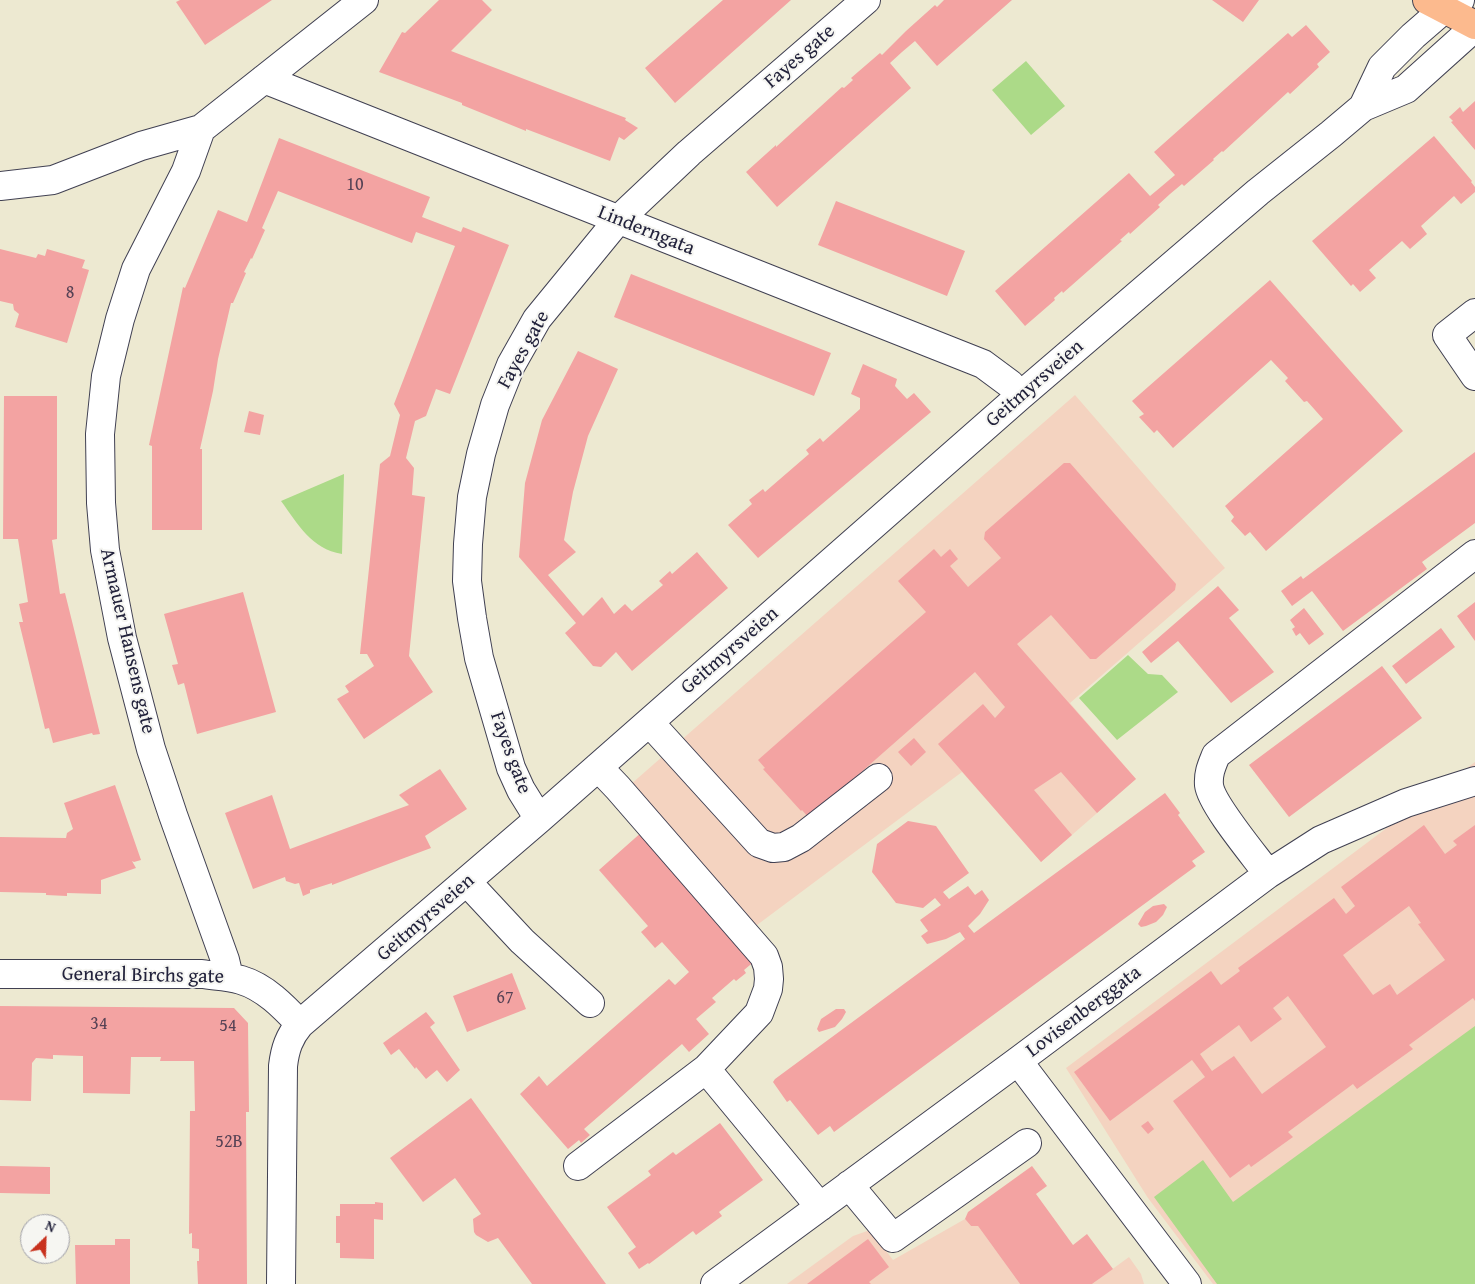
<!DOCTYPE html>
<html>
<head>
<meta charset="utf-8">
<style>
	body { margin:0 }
	#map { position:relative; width:1475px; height:1284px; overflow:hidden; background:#ede9d1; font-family:"Gentium Book Plus",serif }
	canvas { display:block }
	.north { position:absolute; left:20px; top:1214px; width:50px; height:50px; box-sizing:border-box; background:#f6f6f2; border:1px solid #a1a1a9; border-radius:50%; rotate:24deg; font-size:14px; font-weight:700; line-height:20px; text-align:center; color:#22223b }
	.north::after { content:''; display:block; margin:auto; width:18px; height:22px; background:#c8321e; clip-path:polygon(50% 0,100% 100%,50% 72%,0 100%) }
</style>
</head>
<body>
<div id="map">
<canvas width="1475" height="1284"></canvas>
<div class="north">N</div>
</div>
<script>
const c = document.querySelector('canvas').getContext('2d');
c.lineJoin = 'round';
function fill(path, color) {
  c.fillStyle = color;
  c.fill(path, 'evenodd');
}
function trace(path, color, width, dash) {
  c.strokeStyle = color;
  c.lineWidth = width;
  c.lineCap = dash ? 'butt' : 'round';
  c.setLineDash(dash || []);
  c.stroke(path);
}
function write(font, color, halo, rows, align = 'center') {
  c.font = font + ' "Gentium Book Plus",serif';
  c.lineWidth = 4;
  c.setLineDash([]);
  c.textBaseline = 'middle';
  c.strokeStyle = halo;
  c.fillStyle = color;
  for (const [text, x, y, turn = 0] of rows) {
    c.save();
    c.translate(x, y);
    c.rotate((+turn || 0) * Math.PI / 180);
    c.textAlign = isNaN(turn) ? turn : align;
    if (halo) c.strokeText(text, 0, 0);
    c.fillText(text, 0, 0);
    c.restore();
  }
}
const built = new Path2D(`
	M1075 395 1225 568 1070 703 1136 779 1041 862 962 772 753 928 630 785Z
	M1475 762V1284H1213L1148 1198 1066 1068Z
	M965 1219 971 1226H978L1020 1284H787L853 1236 870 1230 893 1260Z
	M1129 1257 1141 1274 1144 1284H1092Z`);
const green = new Path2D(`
	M1026 61 1065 106 1031 135 992 90Z
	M344 474 342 554C311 549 298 524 281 501Z
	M1128 655 1148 674 1162 675 1178 692 1117 740 1079 698Z
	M1475 1026V1284H1217L1154 1197 1203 1160 1233 1202Z`);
const building = new Path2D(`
	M180 0H272L205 45 176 2Z
	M439 0H482L492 10 451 51 626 118 625 120 638 128 624 140 619 137 610 161 526 129V131L462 105V103L379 72 402 32 405 33Z
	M723 0H791L675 103 645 68Z
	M944 0H1012L937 66 915 41 902 52 890 63 911 88 777 207 746 172 776 145V147L842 87 844 88 853 80 851 78 880 53 882 55 906 31 935 5 937 7Z
	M1212 0H1259L1243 22Z
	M1306 25 1330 52 1317 64 1319 67 1290 94 1288 92 1223 152 1222 151 1213 159 1214 160 1184 186 1182 184 1170 194 1158 205 1160 207 1130 234 1129 232 1120 240 1122 241 1063 293 1062 291 1054 298 1055 300 1025 326 995 291 1129 173 1150 196 1162 186 1175 175 1154 152 1288 33 1292 37Z
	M1475 101V150L1451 122 1453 121 1449 117 1460 107 1463 112Z
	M1434 136 1472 181 1471 182 1475 187V192L1461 204 1454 196 1421 226 1427 234 1410 249 1402 241 1369 270 1376 278 1360 292 1353 284 1351 286 1312 241Z
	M279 138 430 197 422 217 461 232 463 227 509 245 450 394 436 389 426 416 415 421 406 458 414 468 412 495 425 497 409 656 433 692 364 739 337 699 349 692 345 686 374 666 367 654H360L380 464 390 456 400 415 394 404 455 246 416 232 412 243 278 191 262 228 265 230 252 259 251 258 244 272 246 273 233 303H231L218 359 213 391 200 449H202V530H152V446L149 445 183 287 185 288 218 210 247 222Z
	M836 201 965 251 947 296 818 245Z
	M0 249 36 258 38 254 45 256 47 249 85 260 82 268 89 270 67 343 15 327 19 314 14 310 13 304 0 301Z
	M631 274 831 353 814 396 614 317Z
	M1270 280 1403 431 1266 551 1250 532 1245 536 1231 521 1234 517 1225 506 1323 419 1307 401 1304 402 1285 381 1288 378 1271 360 1173 448 1157 430 1154 433 1139 417 1144 414 1132 401Z
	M578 351 618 369 588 436 573 492 564 540 576 552 548 575 583 616 602 597 614 614 625 604 632 611 663 585 659 581 670 571 672 574 697 552 728 588 632 671 616 652 601 667 593 666 565 633 576 623 519 557 525 483 542 420Z
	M863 364 897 379 895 386 907 399 914 393 931 412 758 558 728 525 752 504 749 500 763 489 765 492 809 454 806 450 820 438 823 442 860 409V398L851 394Z
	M4 396H57V539L52 540 60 594 65 593 100 734 93 735 92 733 53 743 49 728 45 729 19 622H23L19 604 28 602 18 539H3Z
	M249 411 264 415 260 435 244 432Z
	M1475 452V523L1422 562 1427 569 1343 631 1312 591 1292 606 1281 591 1301 576 1303 579Z
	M1064 463H1070L1176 584 1175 590 1096 659H1090L1051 615 1017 644 1136 779 1097 813 1061 772 1034 790 1072 835 1041 862 938 744 983 704 995 718 1005 707 975 672 809 818 802 810 801 811 763 769 765 768 758 760 926 612 898 581 934 549 941 557 950 549 958 559 950 566 968 587 1001 558 984 539 985 532Z
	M1218 586 1239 610 1229 618 1274 672 1231 703 1178 641 1151 663 1142 652Z
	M243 592 276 712 197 734 184 683 178 685 172 665 178 664 164 614Z
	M1475 602V641L1457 616Z
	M1304 608 1324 634 1309 645 1300 633 1296 636 1292 629 1295 627 1290 620Z
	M1441 628 1455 647 1406 684 1392 666Z
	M1382 666 1422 718 1289 817 1249 765Z
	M914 738 926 752 911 766 898 752Z
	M440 769 467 809 425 836 431 848 332 885V883L310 890V893L303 896 299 883 295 884 286 881 285 877 253 889 225 813 272 795 290 849 409 805 399 795Z
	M115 785 141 860 134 862 132 861 136 868 101 880V894L67 893V896L46 895V893L0 892V837L66 838 67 833 73 829 64 803Z
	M1165 793 1180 813 1178 815 1205 852 1192 861 1196 866 834 1132 830 1126 818 1135 790 1100 787 1102 773 1082 775 1079 965 939 960 932 946 939 927 944 921 936 928 931 920 920 941 905 935 898 923 908 896 903 872 872 877 844 908 821 936 826 969 873 943 892 949 899 968 886 975 895 982 890 989 900 980 914 968 926 974 933Z
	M1424 825 1445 854 1457 845 1453 841 1475 825V1001L1473 998 1409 1045 1413 1049 1357 1089 1353 1084 1288 1132 1293 1137 1251 1167 1249 1164 1230 1178 1173 1101 1205 1077 1192 1060 1110 1121 1074 1072 1211 971 1221 985 1240 971 1238 968 1334 898 1346 914 1355 906 1341 887ZM1409 906 1421 923 1418 924 1445 960 1397 995 1390 984 1373 995 1343 955ZM1288 996 1326 1047 1262 1094 1234 1056 1212 1071 1200 1054 1239 1025 1251 1042 1282 1019 1273 1008Z
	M643 831 756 960 744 970 746 973 736 981 734 979 712 998 716 1002 696 1019 709 1034 689 1052 682 1044 584 1129 590 1135 581 1143 579 1140 568 1149 520 1094 539 1076 547 1086 669 979 675 985 689 972 662 942 655 948 641 932 648 926 599 870Z
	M1164 904 1167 907 1163 915 1156 922 1146 926 1141 927 1138 924 1145 912 1153 906Z
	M512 973 526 1009 467 1032 453 996Z
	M0 1006 234 1008 248 1023 249 1112H246L247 1284H198L197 1261H199V1249L192 1248V1233L189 1234 190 1111H195L194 1061H160L161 1057H131L130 1094 83 1093V1056L53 1055V1059L36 1058 32 1063 31 1101 0 1100Z
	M836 1009H844L846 1012 842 1019 835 1027 819 1032 817 1029 821 1019Z
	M426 1012 435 1023 430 1027 460 1070 447 1082 437 1070 426 1079 416 1067 415 1069 399 1049 391 1055 383 1043Z
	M471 1098 532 1182 606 1284H532L498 1238 488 1242 476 1235 474 1232 473 1219 481 1214 455 1178 423 1202 390 1158Z
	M1148 1121 1154 1129 1148 1134 1141 1126Z
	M720 1123 763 1180 719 1212 722 1216 696 1235 693 1231 649 1264 648 1263 639 1269 628 1253 636 1247 607 1207 651 1175 648 1171 673 1152 676 1155Z
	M0 1166 50 1167V1194L0 1193Z
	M1032 1166 1047 1186 1036 1194 1073 1245 1087 1234 1113 1269 1092 1284H1020L978 1226H971L965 1219 968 1212Z
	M375 1202 383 1203V1220L374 1219V1259L340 1258V1243H336V1216H340V1204H375Z
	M115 1239H130V1284H76L75 1245H115Z
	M868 1239 889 1267 869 1282 871 1284H807Z`);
const minor = new Path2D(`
	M264 79 983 364 1010 384 1020 396
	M1363 107 1382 67 1413 36 1443 10 1460 0
	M0 186 53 180 141 146 201 129
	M1475 313 1447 335 1475 376
	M649 722 759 843 773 848 784 847 801 838 878 778
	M598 767 618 788 764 956 768 967 769 979 768 989 759 1013 706 1069
	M539 819 521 790 511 768 479 658 472 618 467 581 468 544 472 497 481 454 495 405 511 365 537 319 618 220 689 153 866 0
	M1268 874C1255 856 1211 804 1209 785 1208 773 1212 765 1216 755L1475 554
	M467 882 522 941 590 1003
	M0 974H202C215 976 228 976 241 980 265 987 284 1007 300 1024
	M229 977 225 960 173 815 151 749 122 638 105 550 101 503 100 434 106 376 120 319 136 269 186 171 201 129 364 0
	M1018 1061 1187 1284
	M578 1166 706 1069 820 1207
	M849 1185 893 1238 1027 1143
	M281 1284 283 1066C285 1049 289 1037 300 1024L539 819 1020 396 1258 192 1331 134 1363 107 1406 89 1475 27
	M715 1284 1018 1061 1268 874 1321 840 1406 803 1475 781`);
const major = new Path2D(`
	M1427 0 1475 25`);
const numberNames = [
	["10",355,185],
	["8",70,293],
	["67",505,998],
	["34",99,1024],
	["54",228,1026],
	["52B",229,1142]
];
const streetNames = [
	["Fayes gate",800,57,-41],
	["Linderngata",646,231,22],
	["Fayes gate",524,350,-61],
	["Geitmyrsveien",1035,384,-41],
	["Armauer Hansens gate",127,641,77],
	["Geitmyrsveien",730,651,-41],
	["Fayes gate",510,753,70],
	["Geitmyrsveien",426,918,-41],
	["General Birchs gate",143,976,1],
	["Lovisenberggata",1084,1012,-37]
];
fill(built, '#f4d3c0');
fill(green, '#acda88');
fill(building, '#f3a3a2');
trace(minor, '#404052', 30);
trace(major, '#404052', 30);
trace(minor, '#fff', 28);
trace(major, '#fcba8e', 28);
write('18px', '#564255', null, numberNames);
write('20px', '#22223b', '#f6f6f2', streetNames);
</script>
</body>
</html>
